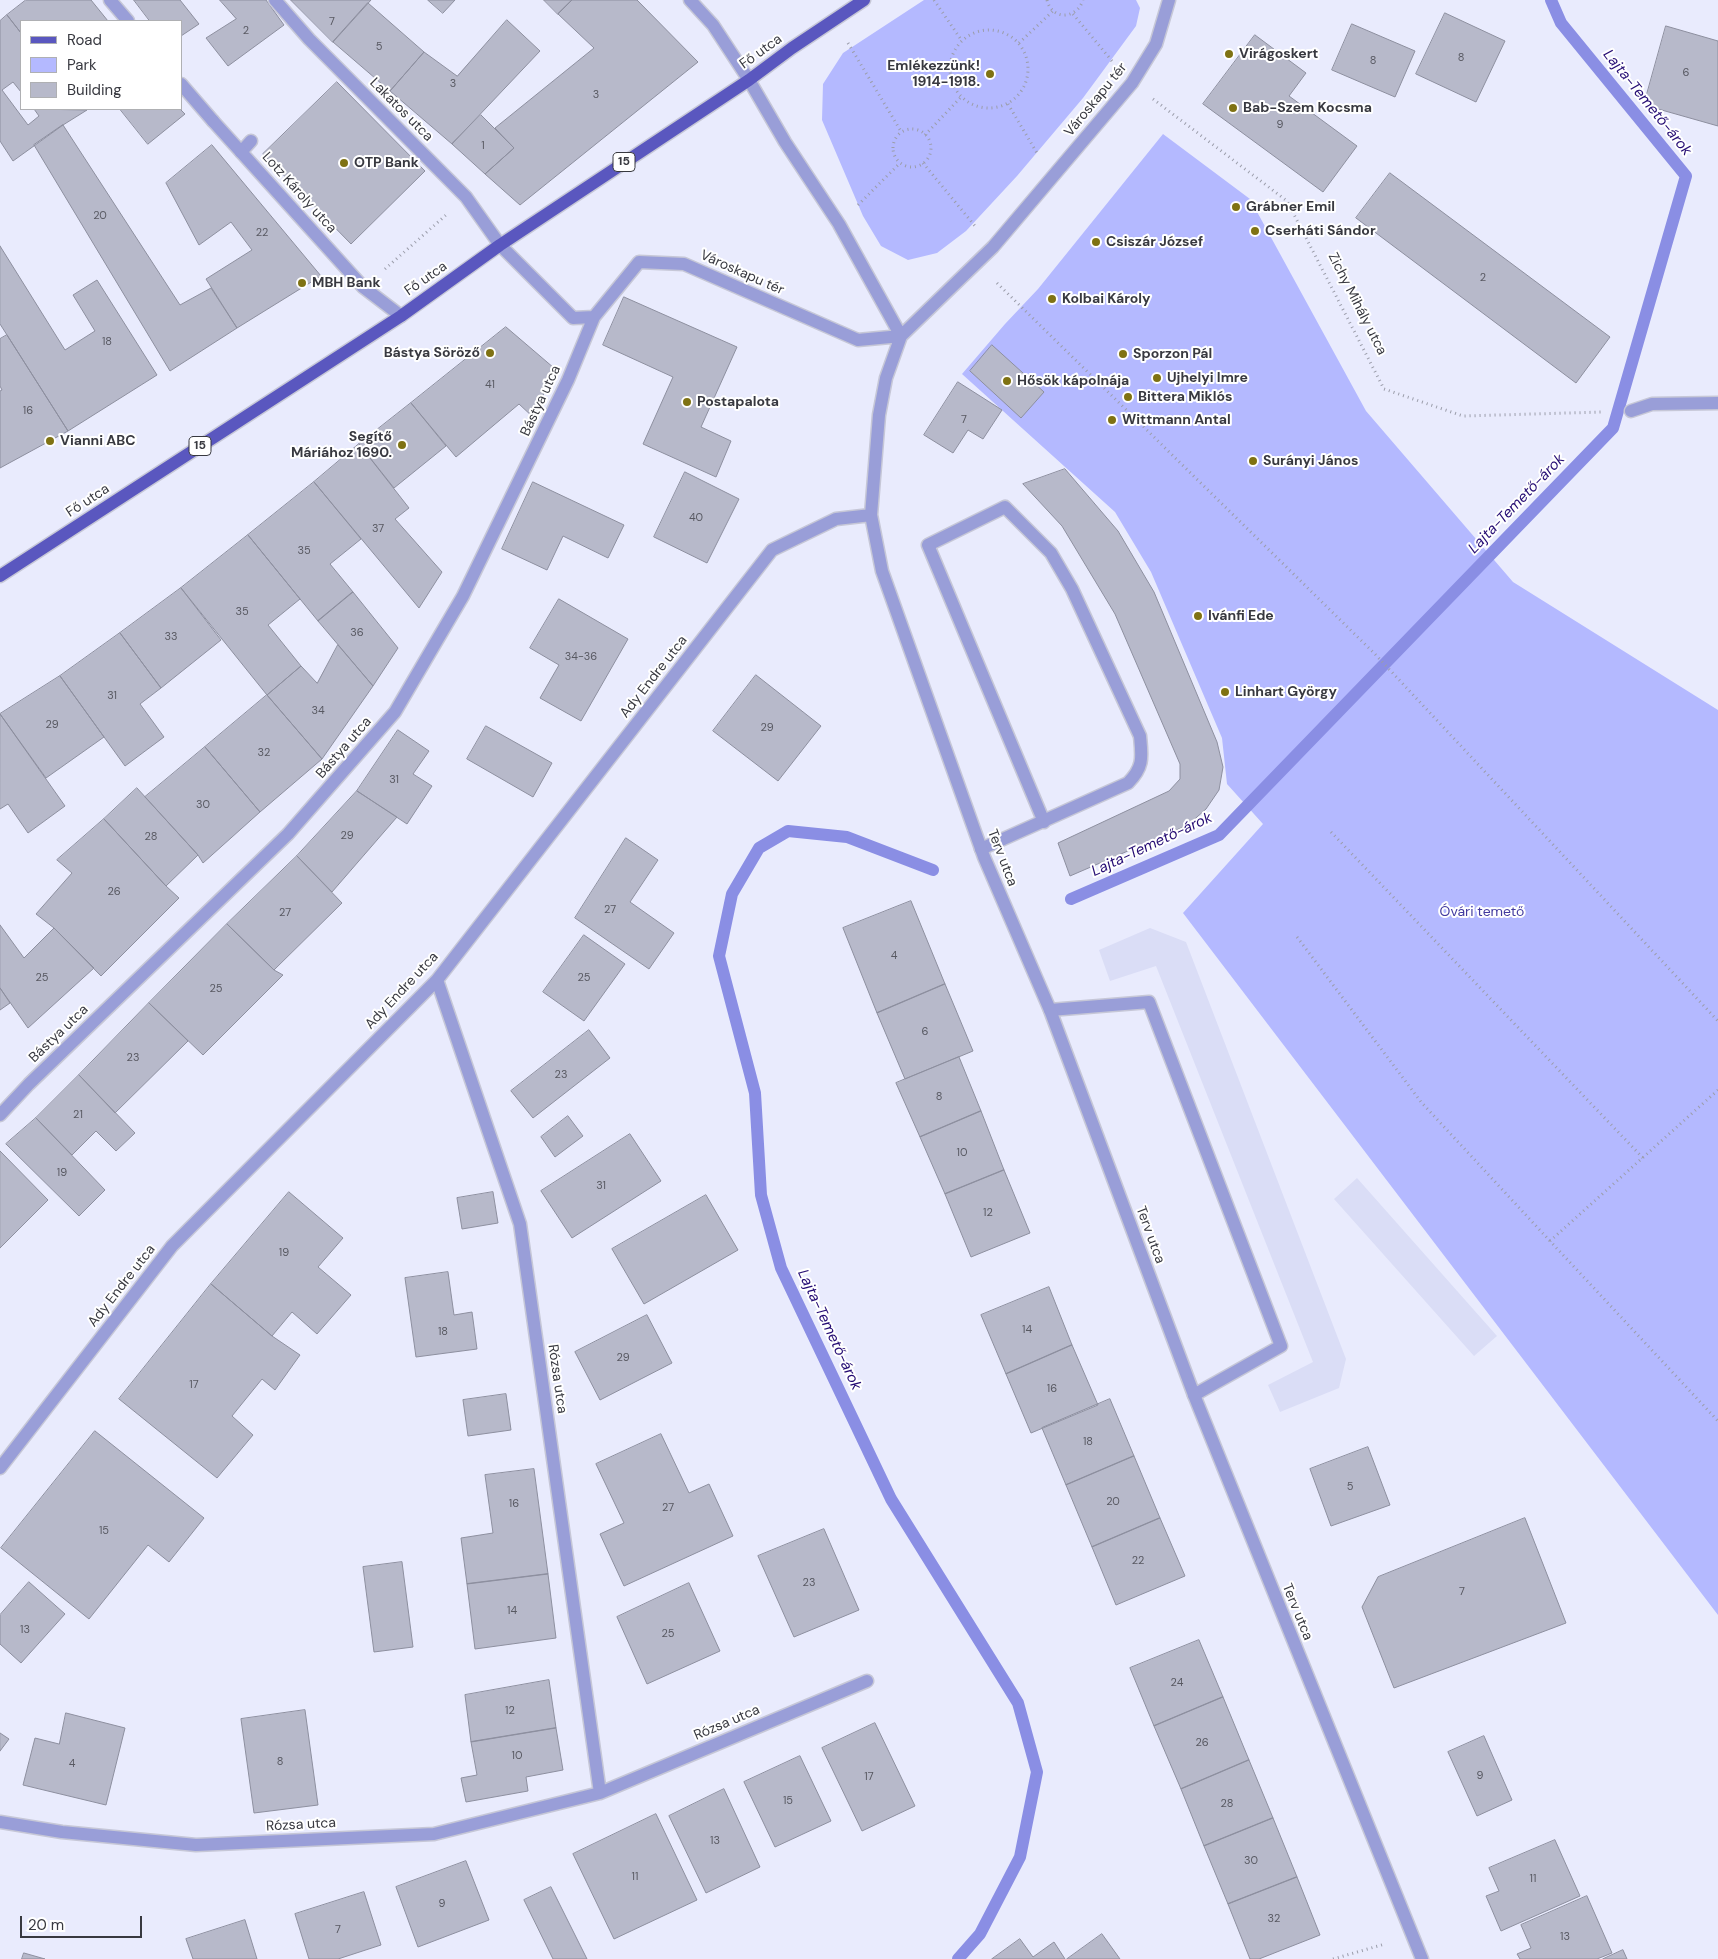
<!DOCTYPE html>
<html>
<head>
<meta charset="utf-8">
<style>
	body { margin:0 }
	#map { position:relative; width:1718px; height:1959px; overflow:hidden; background:#e9ebfd; font-family:"DM Sans",sans-serif }
	canvas { display:block }
	.legend { position:absolute; left:20px; top:20px; width:162px; height:90px; box-sizing:border-box; background:#fff; border:1px solid #afb0b3; margin:0; padding:6px 9px; list-style:none; font-size:15px; color:#383940 }
	.legend li { display:flex; align-items:center; gap:10px; height:25px }
	.legend b { width:25px; border:1px solid #afb0b3 }
	.scale { position:absolute; left:20px; top:1916px; width:122px; height:22px; box-sizing:border-box; border:2px solid #383940; border-top:0; padding-left:6px; font-size:15px; line-height:18px; white-space:nowrap; color:#383940; -webkit-text-stroke:4px #fff; paint-order:stroke }
</style>
</head>
<body>
<div id="map">
<canvas width="1718" height="1959"></canvas>
<ul class="legend">
<li><b style="height:6px;background:#5a57bf"></b>Road</li>
<li><b style="height:14px;background:#b4b9ff"></b>Park</li>
<li><b style="height:14px;background:#b7b9ca"></b>Building</li>
</ul>
<div class="scale">20 m</div>
</div>
<script>
const c = document.querySelector('canvas').getContext('2d');
c.lineJoin = 'round';
function fill(path, color) {
  c.fillStyle = color;
  c.fill(path, 'evenodd');
}
function trace(path, color, width, dash) {
  c.strokeStyle = color;
  c.lineWidth = width;
  c.lineCap = dash ? 'butt' : 'round';
  c.setLineDash(dash || []);
  c.stroke(path);
}
function write(font, color, halo, rows, align = 'center') {
  c.font = font + ' "DM Sans",sans-serif';
  c.lineWidth = 4;
  c.setLineDash([]);
  c.textBaseline = 'middle';
  c.strokeStyle = halo;
  c.fillStyle = color;
  for (const [text, x, y, turn = 0] of rows) {
    c.save();
    c.translate(x, y);
    c.rotate((+turn || 0) * Math.PI / 180);
    c.textAlign = isNaN(turn) ? turn : align;
    if (halo) c.strokeText(text, 0, 0);
    c.fillText(text, 0, 0);
    c.restore();
  }
}
const built = new Path2D(`
	M1150 928 1186 942 1346 1359 1339 1388 1280 1412 1268 1385 1313 1362 1156 966 1110 981 1099 950Z
	M1357 1178 1497 1336 1474 1356 1334 1199Z`);
const green = new Path2D(`
	M924 0H1136L1140 8 1136 26 1083 98 1017 176 966 231 937 253 908 260 881 246 863 216 822 120 823 84 843 53Z
	M1163 134 1250 199 1366 411 1513 582 1718 710V1615L1183 913 1263 824 1227 784 1222 738 1151 572 1115 512 962 374 1005 324 1038 289Z`);
const stream = new Path2D(`
	M933 870 847 837 788 831 759 848 732 894 719 956 755 1093 761 1195 781 1268 891 1499 1018 1703 1037 1772 1020 1857 980 1934 958 1959
	M1071 899 1219 835 1613 428 1686 176 1561 23 1551 0`);
const building = new Path2D(`
	M26 0H91L108 21H21V33L7 15Z
	M134 0H180L199 24 181 36V21H150Z
	M220 0H266L284 25 228 66 206 38 236 19Z
	M291 0H371L333 42Z
	M428 0H455L443 13Z
	M544 0H572L558 14Z
	M572 0H637L698 62 520 205 485 174 514 148 495 128 594 48 558 14Z
	M368 3 424 52 390 91 333 42Z
	M1445 13 1505 41 1476 102 1416 74Z
	M7 15 21 33V92L13 82 2 90 28 125 39 116 34 109 87 110 63 125 13 161 0 141V21Z
	M507 20 540 51 452 144 390 91 424 52 457 76Z
	M1352 24 1415 51 1395 97 1332 70Z
	M1666 26 1718 41V126L1644 105Z
	M1255 35 1306 73 1289 96 1357 146 1323 192 1203 104Z
	M337 82 425 171 351 244 263 154Z
	M120 109H180L185 114 148 144Z
	M481 115 514 148 485 174 452 144Z
	M63 125 180 305 211 288 237 328 170 371 34 145Z
	M212 145 321 276 237 328 206 279 252 250 231 222 199 245 166 183Z
	M1390 173 1610 337 1576 383 1356 218Z
	M0 246 65 350 95 331 73 295 97 280 157 375 68 431 0 324Z
	M624 297 737 347 701 427 731 441 716 477 643 444 673 377 603 345Z
	M506 327 554 368 534 418 519 404 456 457 411 403Z
	M7 335 68 431 0 468V391L2 390 0 386V339Z
	M992 345 1044 392 1021 418 970 371Z
	M958 382 1002 410 983 439 968 430 953 453 924 435Z
	M411 403 446 446 394 488 359 444Z
	M359 444 409 508 395 519 442 572 419 608 314 482Z
	M1065 469 1118 531 1154 592 1217 742 1223 767 1219 790 1206 809 1188 825 1070 876 1058 843 1169 791 1180 779V764L1115 614 1062 526 1023 484Z
	M685 472 739 499 707 563 654 537Z
	M314 482 361 539 330 564 353 592 318 621 248 535Z
	M533 482 624 525 608 558 563 536 547 570 502 549Z
	M248 535 300 599 268 625 301 666 267 695 181 588Z
	M181 588 221 640 161 688 120 633Z
	M353 592 398 648 373 686 318 621Z
	M559 599 628 639 581 721 540 698 559 665 530 648Z
	M120 633 161 688 140 704 164 737 125 766 60 676Z
	M338 645 373 686 322 759 267 695 301 666 317 683Z
	M756 675 821 726 778 781 713 731Z
	M60 676 104 737 46 778 0 714Z
	M267 695 322 759 260 812 205 747Z
	M0 714 65 806 28 833 8 804 0 809Z
	M486 726 552 763 533 797 467 759Z
	M398 730 429 751 413 774 432 786 407 824 357 791Z
	M205 747 260 812 203 863 198 855 145 797Z
	M137 788 198 855 166 886 104 819Z
	M357 791 397 817 332 892 297 856Z
	M104 819 166 886 179 898 101 976 54 928 36 914 72 873 57 860Z
	M626 838 658 860 630 902 674 933 649 969 575 918Z
	M297 856 342 903 274 970 227 924Z
	M911 901 945 984 877 1013 843 928Z
	M227 924 274 970 283 975 203 1055 149 1003Z
	M0 925 24 958 54 928 94 968 28 1028 0 988Z
	M584 935 625 964 584 1021 543 992Z
	M945 984 973 1051 905 1079 877 1013Z
	M0 988 10 1003 0 1010Z
	M149 1003 188 1041 115 1113 79 1075Z
	M589 1030 610 1058 533 1118 511 1091Z
	M959 1057 981 1111 920 1137 896 1083Z
	M79 1075 135 1133 116 1151 96 1131 72 1155 36 1118Z
	M981 1111 1004 1170 945 1194 920 1137Z
	M568 1116 583 1136 555 1157 541 1137Z
	M36 1118 105 1190 79 1216 6 1144Z
	M630 1134 661 1181 572 1238 541 1191Z
	M0 1151 48 1200 0 1248Z
	M1004 1170 1030 1233 971 1257 945 1194Z
	M289 1192 343 1238 318 1267 351 1295 317 1334 292 1312 272 1336 211 1284Z
	M493 1192 498 1223 462 1229 457 1198Z
	M706 1195 738 1250 644 1304 612 1249Z
	M448 1272 454 1315 472 1312 477 1349 416 1357 405 1278Z
	M211 1284 272 1336 300 1355 275 1390 262 1379 232 1416 253 1435 217 1478 119 1399Z
	M1049 1287 1072 1345 1006 1374 981 1315Z
	M647 1315 672 1363 600 1400 575 1352Z
	M1072 1345 1098 1405 1031 1433 1006 1374Z
	M506 1394 511 1430 468 1436 463 1400Z
	M1110 1399 1134 1456 1066 1485 1042 1428Z
	M95 1431 204 1518 169 1562 148 1545 89 1619 1 1548Z
	M661 1434 689 1493 709 1484 733 1536 624 1586 600 1534 624 1523 596 1464Z
	M1368 1447 1390 1505 1331 1526 1310 1469Z
	M1134 1456 1160 1518 1092 1547 1066 1485Z
	M534 1469 548 1574 467 1584 461 1538 493 1533 485 1475Z
	M1160 1518 1185 1576 1116 1605 1092 1547Z
	M1525 1518 1566 1623 1394 1688 1362 1607 1378 1577Z
	M824 1529 859 1610 794 1637 758 1556Z
	M402 1562 413 1647 374 1652 363 1567Z
	M548 1574 556 1638 475 1649 467 1584Z
	M29 1582 65 1614 21 1663 0 1644V1615Z
	M689 1583 720 1651 647 1684 617 1617Z
	M1199 1640 1223 1697 1154 1726 1130 1668Z
	M549 1680 556 1728 471 1742 465 1695Z
	M1223 1697 1249 1760 1181 1789 1154 1726Z
	M305 1710 318 1805 254 1813 241 1719Z
	M66 1713 125 1728 106 1805 23 1785 35 1738 59 1744Z
	M875 1723 915 1806 862 1831 822 1748Z
	M556 1728 563 1770 526 1777 528 1791 466 1802 461 1778 477 1775 471 1742Z
	M0 1733 9 1739 0 1751Z
	M1484 1736 1512 1800 1477 1816 1448 1752Z
	M800 1756 831 1821 775 1847 744 1782Z
	M1249 1760 1273 1818 1204 1846 1181 1789Z
	M724 1789 760 1867 706 1893 669 1816Z
	M656 1814 697 1900 614 1939 573 1854Z
	M1273 1818 1297 1877 1228 1904 1204 1846Z
	M1555 1840 1580 1896 1501 1931 1486 1896 1499 1891 1489 1868Z
	M466 1861 489 1920 418 1947 396 1887Z
	M1297 1877 1320 1935 1259 1959H1250L1228 1904Z
	M551 1887 587 1959H553L524 1900Z
	M364 1892 381 1945 338 1959H309L295 1914Z
	M1587 1896 1612 1953 1597 1959H1520L1517 1954 1531 1948 1521 1925Z
	M245 1920 257 1959H193L186 1939Z
	M1102 1934 1120 1959H1067Z
	M1020 1939 1033 1957 1054 1942 1065 1959H992Z
	M1623 1950 1627 1959H1603Z
	M24 1953 45 1959H22Z`);
const path = new Path2D(`
	M934 0 962 41
	M1047 0C1052 21 1077 19 1083 0
	M1073 14 1112 61
	M950 69a39 39 0 1 1 78 0a39 39 0 1 1-78 0Z
	M848 43 902 133
	M1019 43 1053 11
	M1153 99 1287 201 1384 389 1463 416 1603 412
	M1008 104 1037 153
	M893 148a19 19 0 1 1 38 0a19 19 0 1 1-38 0Z
	M925 135 962 96
	M923 163 975 226
	M858 205 900 163
	M385 269 446 215
	M997 283 1374 653 1718 1021
	M1331 832 1643 1158
	M1297 937 1421 1102 1550 1241
	M1718 1090 1550 1241 1718 1421
	M1333 1959 1385 1944`);
const service = new Path2D(`
	M110 0 128 21
	M181 84 213 121
	M241 152 251 141
	M981 849 1128 783C1144 767 1142 757 1140 736L1072 589 1051 553 1005 507 928 545 1044 822
	M1050 1010 1149 1002 1281 1346 1194 1395`);
const minor = new Path2D(`
	M275 0 309 39 466 197 500 245 573 318 594 317
	M690 0 713 25 749 80 785 142 839 224 901 336
	M1169 0 1156 44 1132 83 993 247 901 336 886 378 879 415 871 515 882 571 984 857 1050 1010 1194 1395 1422 1959
	M213 121 363 287 401 316
	M1631 411 1652 404 1718 403
	M0 1115 29 1084 288 834 395 712 463 596 568 380 594 317 639 262 684 264 858 340 901 336
	M0 1468 172 1246 437 980 772 550 836 519 871 515
	M600 1793 867 1681
	M0 1822 62 1832 196 1845 434 1834 600 1793 520 1224 437 980`);
const primary = new Path2D(`
	M0 576 401 316 500 245 749 80 792 48 864 0`);
const markers = [
	[1229,54,5,"#7f7213"],
	[990,74,5,"#7f7213"],
	[1233,108,5,"#7f7213"],
	[344,163,5,"#7f7213"],
	[1236,207,5,"#7f7213"],
	[1255,231,5,"#7f7213"],
	[1096,242,5,"#7f7213"],
	[302,283,5,"#7f7213"],
	[1052,299,5,"#7f7213"],
	[490,353,5,"#7f7213"],
	[1123,354,5,"#7f7213"],
	[1157,378,5,"#7f7213"],
	[1007,381,5,"#7f7213"],
	[1128,397,5,"#7f7213"],
	[687,402,5,"#7f7213"],
	[1112,420,5,"#7f7213"],
	[50,441,5,"#7f7213"],
	[402,445,5,"#7f7213"],
	[1253,461,5,"#7f7213"],
	[1198,616,5,"#7f7213"],
	[1225,692,5,"#7f7213"]
];
const numberNames = [
	["7",332,22],
	["2",246,31],
	["5",379,47],
	["8",1461,58],
	["8",1373,61],
	["6",1686,73],
	["3",453,84],
	["3",596,95],
	["9",1280,125],
	["1",483,146],
	["20",100,216],
	["22",262,233],
	["2",1483,278],
	["18",107,342],
	["41",490,385],
	["16",28,411],
	["7",964,420],
	["40",696,518],
	["37",378,529],
	["35",304,551],
	["35",242,612],
	["36",357,633],
	["33",171,637],
	["34-36",581,657],
	["31",112,696],
	["34",318,711],
	["29",52,725],
	["29",767,728],
	["32",264,753],
	["31",394,780],
	["30",203,805],
	["29",347,836],
	["28",151,837],
	["26",114,892],
	["27",610,910],
	["27",285,913],
	["4",894,956],
	["25",42,978],
	["25",584,978],
	["25",216,989],
	["6",925,1032],
	["23",133,1058],
	["23",561,1075],
	["8",939,1097],
	["21",78,1115],
	["10",962,1153],
	["19",62,1173],
	["31",601,1186],
	["12",988,1213],
	["19",284,1253],
	["14",1027,1330],
	["18",443,1332],
	["29",623,1358],
	["17",194,1385],
	["16",1052,1389],
	["18",1088,1442],
	["5",1350,1487],
	["20",1113,1502],
	["16",514,1504],
	["27",668,1508],
	["15",104,1531],
	["22",1138,1561],
	["23",809,1583],
	["7",1462,1592],
	["14",512,1611],
	["13",25,1630],
	["25",668,1634],
	["24",1177,1683],
	["12",510,1711],
	["26",1202,1743],
	["10",517,1756],
	["8",280,1762],
	["4",72,1764],
	["9",1480,1776],
	["17",869,1777],
	["15",788,1801],
	["28",1227,1804],
	["13",715,1841],
	["30",1251,1861],
	["11",635,1877],
	["11",1533,1879],
	["9",442,1904],
	["32",1274,1919],
	["7",338,1930],
	["13",1565,1937]
];
const shields = [
	[624,162,22],
	[200,446,22]
];
const shieldNames = [
	["15",624,162],
	["15",200,446]
];
const streetNames = [
	["Fő utca",761,52,-36],
	["Városkapu tér",1096,100,-51],
	["Lakatos utca",401,110,45],
	["Lotz Károly utca",299,193,48],
	["Városkapu tér",742,273,24],
	["Fő utca",426,279,-35],
	["Zichy Mihály utca",1357,304,63],
	["Bástya utca",541,401,-65],
	["Fő utca",88,501,-33],
	["Ady Endre utca",654,677,-52],
	["Bástya utca",344,748,-49],
	["Terv utca",1002,858,69],
	["Ady Endre utca",402,991,-47],
	["Bástya utca",59,1034,-44],
	["Terv utca",1150,1235,70],
	["Ady Endre utca",122,1286,-52],
	["Rózsa utca",557,1379,82],
	["Terv utca",1297,1612,68],
	["Rózsa utca",727,1723,-23],
	["Rózsa utca",301,1825,-3]
];
const poiNames = [
	["Virágoskert",1239,54],
	["Emlékezzünk!",980,66,"right"],
	["1914-1918.",980,82,"right"],
	["Bab-Szem Kocsma",1243,108],
	["OTP Bank",354,163],
	["Grábner Emil",1246,207],
	["Cserháti Sándor",1265,231],
	["Csiszár József",1106,242],
	["MBH Bank",312,283],
	["Kolbai Károly",1062,299],
	["Bástya Söröző",480,353,"right"],
	["Sporzon Pál",1133,354],
	["Ujhelyi Imre",1167,378],
	["Hősök kápolnája",1017,381],
	["Bittera Miklós",1138,397],
	["Postapalota",697,402],
	["Wittmann Antal",1122,420],
	["Segítő",392,437,"right"],
	["Máriához 1690.",392,453,"right"],
	["Vianni ABC",60,441],
	["Surányi János",1263,461],
	["Ivánfi Ede",1208,616],
	["Linhart György",1235,692]
];
const parkNames = [
	["Óvári temető",1482,912]
];
const waterNames = [
	["Lajta-Temető-árok",1647,103,51],
	["Lajta-Temető-árok",1517,504,-46],
	["Lajta-Temető-árok",1152,845,-25],
	["Lajta-Temető-árok",829,1330,65]
];
fill(built, '#daddf6');
fill(green, '#b4b9ff');
trace(stream, '#8a8ee4', 12);
fill(building, '#b7b9ca');
trace(building, '#8d8f9f', 1);
trace(service, '#c6c7d7', 15);
trace(minor, '#c6c7d7', 15);
trace(primary, '#c6c7d7', 15);
trace(path, '#9b9daa', 3, [1, 4]);
trace(service, '#999ed8', 12);
trace(minor, '#999ed8', 12);
trace(primary, '#5a57bf', 12);
for (const [x, y, r, color] of markers) {
  const dot = new Path2D();
  dot.arc(x, y, r, 0, 2 * Math.PI);
  c.fillStyle = color;
  c.fill(dot);
  trace(dot, '#fff', 2);
}
write('11px', '#585962', null, numberNames);
for (const [x, y, w] of shields) {
  const box = new Path2D();
  box.roundRect(x - w / 2, y - 9.5, w, 19, 4);
  c.fillStyle = '#fff';
  c.fill(box);
  trace(box, '#383940', 1);
}
write('bold 12px', '#383940', null, shieldNames);
write('14px', '#383940', '#fff', streetNames);
write('bold 14px', '#383940', '#fff', poiNames, 'left');
write('14px', '#423a9f', '#fff', parkNames);
write('italic 15px', '#240b73', '#fff', waterNames);
</script>
</body>
</html>
